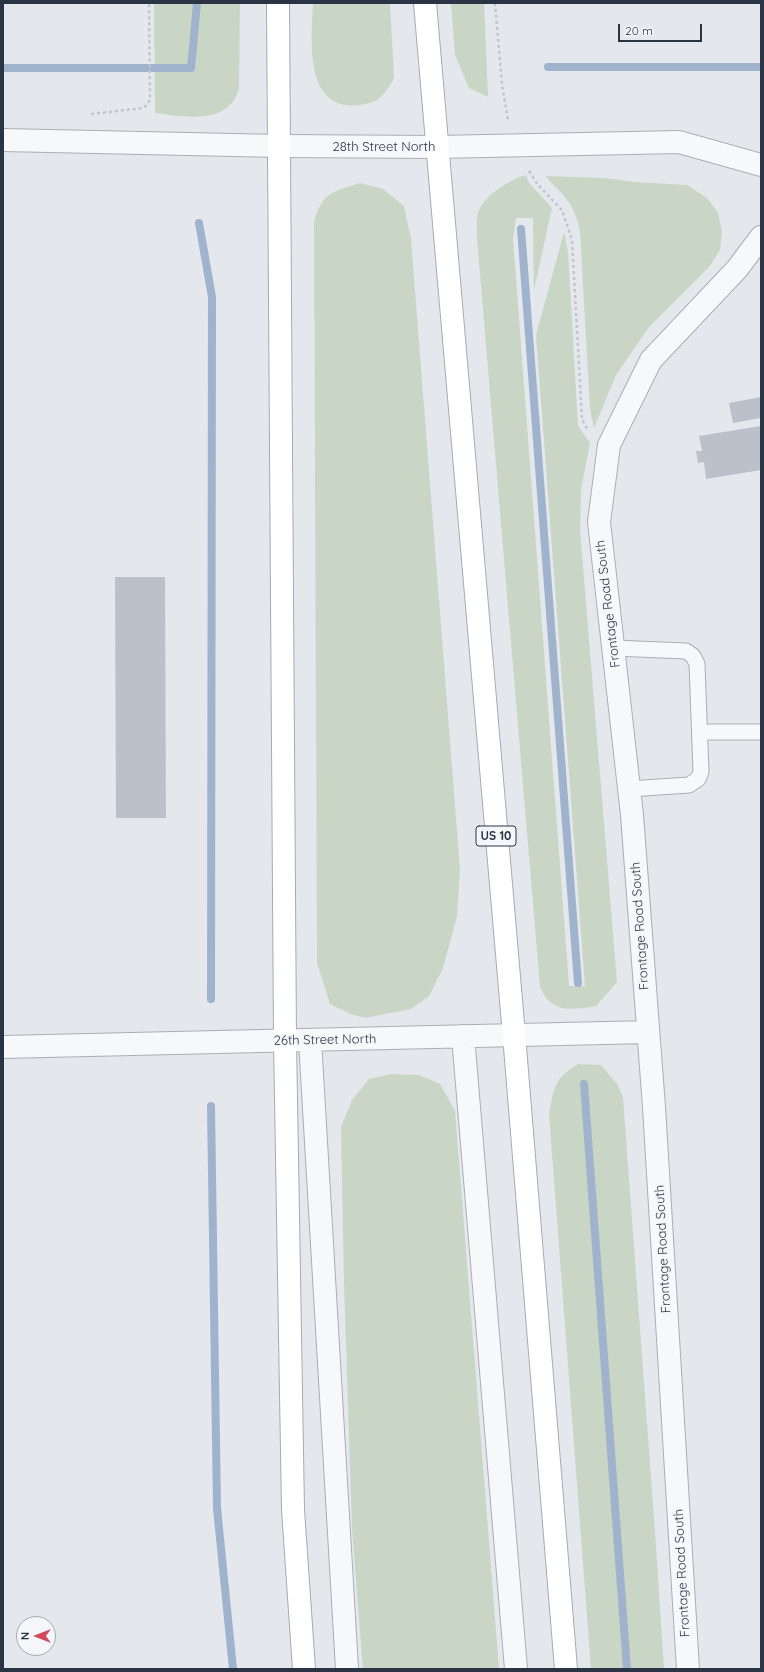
<!DOCTYPE html>
<html>
<head>
<meta charset="utf-8">
<style>
	body { margin:0 }
	#map { position:relative; width:764px; height:1672px; overflow:hidden; background:#e4e7ec; font-family:Quicksand,sans-serif }
	canvas { display:block }
	.frame { position:absolute; inset:0; border:4px solid #2b3445; pointer-events:none }
	.north { position:absolute; left:16px; top:1616px; width:40px; height:40px; box-sizing:border-box; background:#f4f6f9; border:1px solid #a4a8b1; border-radius:50%; rotate:270deg; font-size:11px; font-weight:700; line-height:16px; text-align:center; color:#2b3445 }
	.north::after { content:''; display:block; margin:auto; width:14px; height:18px; background:#d1495b; clip-path:polygon(50% 0,100% 100%,50% 72%,0 100%) }
	.scale { position:absolute; left:618px; top:24px; width:84px; height:18px; box-sizing:border-box; border:2px solid #2b3445; border-top:0; padding-left:5px; font-size:12px; line-height:14px; white-space:nowrap; color:#2b3445; -webkit-text-stroke:3px #f4f6f9; paint-order:stroke }
</style>
</head>
<body>
<div id="map">
<canvas width="764" height="1672"></canvas>
<div class="frame"></div>
<div class="north">N</div>
<div class="scale">20 m</div>
</div>
<script>
const c = document.querySelector('canvas').getContext('2d');
c.lineJoin = 'round';
function fill(path, color) {
  c.fillStyle = color;
  c.fill(path, 'evenodd');
}
function trace(path, color, width, dash) {
  c.strokeStyle = color;
  c.lineWidth = width;
  c.lineCap = dash ? 'butt' : 'round';
  c.setLineDash(dash || []);
  c.stroke(path);
}
function write(font, color, halo, rows, align = 'center') {
  c.font = font + ' Quicksand,sans-serif';
  c.lineWidth = 3;
  c.setLineDash([]);
  c.textBaseline = 'middle';
  c.strokeStyle = halo;
  c.fillStyle = color;
  for (const [text, x, y, turn = 0] of rows) {
    c.save();
    c.translate(x, y);
    c.rotate((+turn || 0) * Math.PI / 180);
    c.textAlign = isNaN(turn) ? turn : align;
    if (halo) c.strokeText(text, 0, 0);
    c.fillText(text, 0, 0);
    c.restore();
  }
}
const green = new Path2D(`
	M154 3H240L239 89C236 97 232 105 225 109 209 121 175 116 155 113Z
	M313 3H390L394 78C390 86 383 97 375 101 371 103 365 104 360 105 355 106 350 106 345 105 304 98 312 33 313 3Z
	M451 3H484L488 97 469 88 455 55Z
	M526 175 529 183 552 208 534 290 533 218H516L513 238 569 986H585L536 335 564 232 568 252 578 426 590 443 581 490 580 530 617 982 596 1006C573 1010 551 1014 540 987L477 238C477 230 476 220 478 213 483 196 510 179 526 175Z
	M545 176 604 178 635 182 687 185 707 198 718 213 722 231 720 250 709 267 649 327 616 375 594 428 590 409 580 231C574 202 564 196 545 176Z
	M360 183 383 189 404 206 411 239 460 870 457 916 443 968 429 996 411 1009 365 1018 351 1014 330 1004 317 963 314 221C323 191 333 192 360 183Z
	M578 1064 601 1065 617 1084 623 1097 656 1546 664 1669H591L549 1114C554 1088 553 1079 578 1064Z
	M392 1074 419 1075 440 1084 455 1111 499 1669H363L352 1529 344 1282 341 1127 352 1100 369 1079Z`);
const stream = new Path2D(`
	M548 67H761
	M3 68H191L197 3
	M199 223 212 297 211 999
	M521 229 578 983
	M584 1084 627 1669
	M211 1106 217 1508 233 1669`);
const building = new Path2D(`
	M761 397V418L733 423 729 403Z
	M761 426V470L706 479 704 462 698 463 696 451H702L699 436Z
	M115 577H165L166 818H116Z`);
const path = new Path2D(`
	M495 3 502 85 508 120
	M91 114 144 108 150 100 149 3
	M529 171 538 185 562 210 572 240 582 419 588 431`);
const service = new Path2D(`
	M613 648 686 651 693 656 697 664 701 772 698 779 689 785 629 789
	M700 732H761`);
const minor = new Path2D(`
	M3 140 280 146 437 147 679 142 761 165
	M463 1036 516 1669
	M310 1040 347 1669
	M3 1047 648 1032
	M688 1669 654 1107 632 815 599 522 609 445 651 360 737 269 761 237`);
const primary = new Path2D(`
	M278 3 285 1040 293 1510 304 1669
	M425 3 514 1035 566 1669`);
const shields = [
	[496,836,40]
];
const shieldNames = [
	["US 10",496,836]
];
const streetNames = [
	["28th Street North",384,147],
	["Frontage Road South",608,604,-97],
	["Frontage Road South",640,926,-94],
	["26th Street North",325,1040,-1],
	["Frontage Road South",663,1249,-93],
	["Frontage Road South",682,1573,-93]
];
fill(green, '#c9d6c5');
trace(stream, '#9fb4cc', 8);
fill(building, '#bbc0ca');
trace(service, '#a9aeb7', 17);
trace(minor, '#a9aeb7', 24);
trace(primary, '#a3abb8', 24);
trace(path, '#c2c5cb', 2.5, [3, 3]);
trace(service, '#f7f8fa', 15);
trace(minor, '#f7f8fa', 22);
trace(primary, '#fff', 22);
for (const [x, y, w] of shields) {
  const box = new Path2D();
  box.roundRect(x - w / 2, y - 10, w, 20, 3);
  c.fillStyle = '#f4f6f9';
  c.fill(box);
  trace(box, '#2b3445', 1);
}
write('bold 12px', '#2b3445', null, shieldNames);
write('13px', '#2b3445', '#f4f6f9', streetNames);
</script>
</body>
</html>
